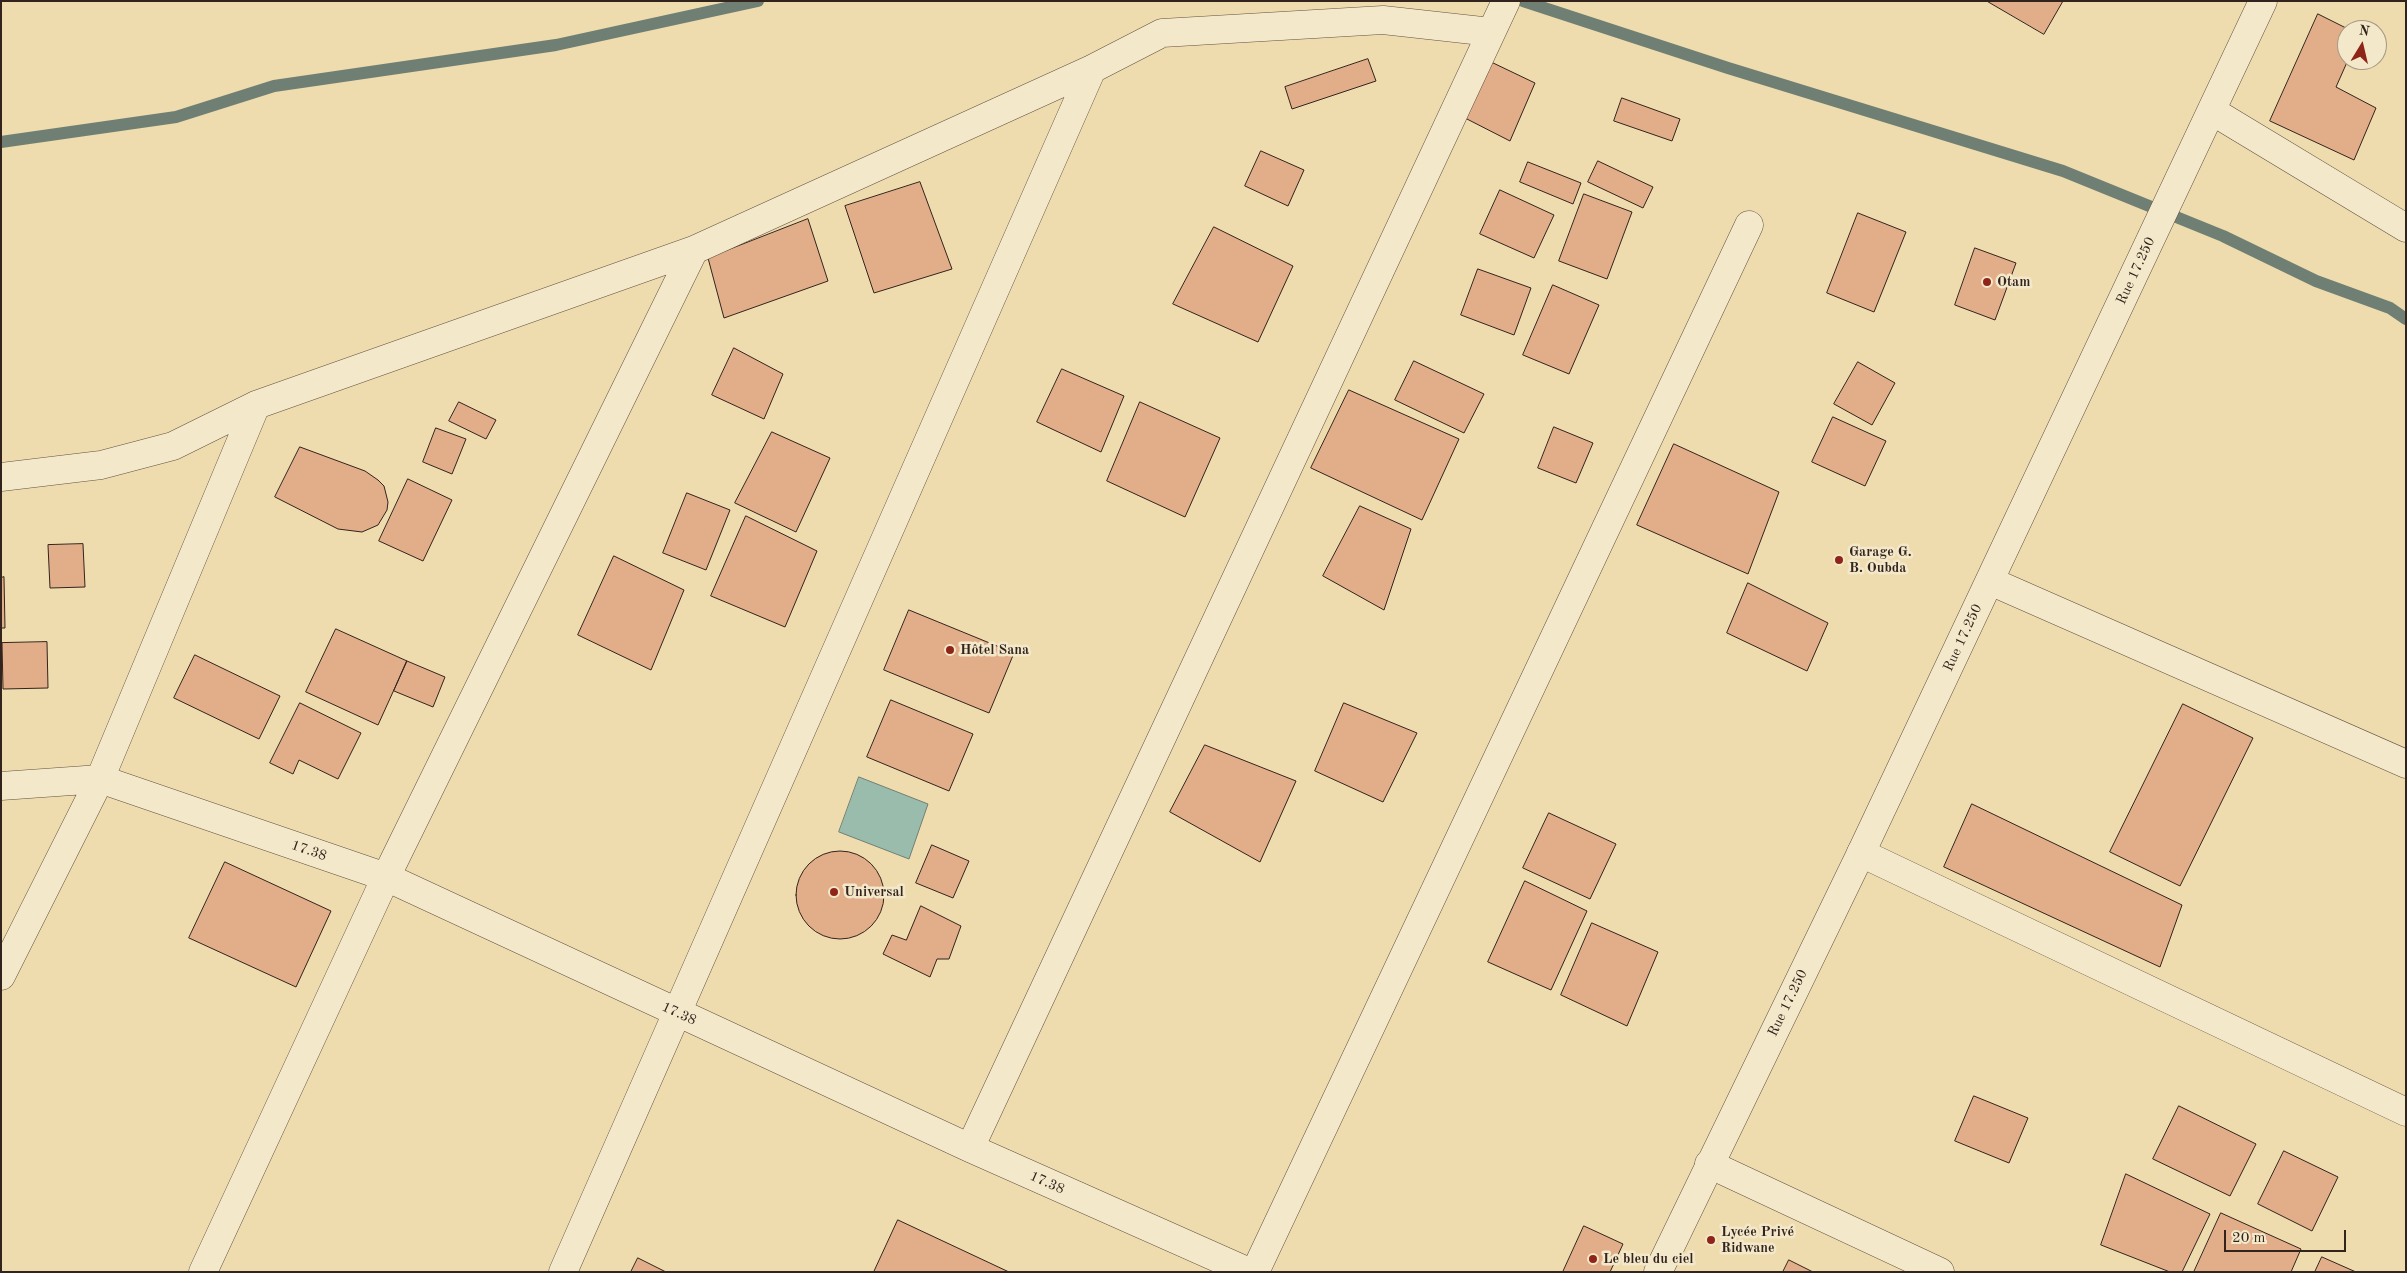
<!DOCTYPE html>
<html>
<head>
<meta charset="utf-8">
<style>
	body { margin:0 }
	#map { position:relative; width:2407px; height:1273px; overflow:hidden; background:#eedcae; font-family:"Old Standard TT",serif }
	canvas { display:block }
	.frame { position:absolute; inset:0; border:2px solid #32231d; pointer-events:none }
	.north { position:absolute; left:2337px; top:20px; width:50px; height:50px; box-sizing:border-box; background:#f4e8ca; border:1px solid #a69985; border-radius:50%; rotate:9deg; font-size:14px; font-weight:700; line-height:20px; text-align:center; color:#32231d }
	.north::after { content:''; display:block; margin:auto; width:18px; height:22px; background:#8f2418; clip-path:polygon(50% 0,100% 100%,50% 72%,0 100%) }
	.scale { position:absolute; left:2224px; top:1230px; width:122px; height:22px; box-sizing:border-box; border:2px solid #32231d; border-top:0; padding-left:6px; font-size:15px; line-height:18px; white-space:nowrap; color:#32231d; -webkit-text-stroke:4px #f4e8ca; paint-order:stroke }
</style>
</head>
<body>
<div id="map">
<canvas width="2407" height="1273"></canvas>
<div class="frame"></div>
<div class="north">N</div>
<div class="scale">20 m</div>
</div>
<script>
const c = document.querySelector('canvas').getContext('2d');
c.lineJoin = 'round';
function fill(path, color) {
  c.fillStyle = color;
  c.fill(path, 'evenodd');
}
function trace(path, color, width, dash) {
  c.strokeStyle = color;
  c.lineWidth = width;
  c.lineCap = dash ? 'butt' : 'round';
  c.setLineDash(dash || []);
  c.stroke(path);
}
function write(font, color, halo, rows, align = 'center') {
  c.font = font + ' "Old Standard TT",serif';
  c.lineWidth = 5;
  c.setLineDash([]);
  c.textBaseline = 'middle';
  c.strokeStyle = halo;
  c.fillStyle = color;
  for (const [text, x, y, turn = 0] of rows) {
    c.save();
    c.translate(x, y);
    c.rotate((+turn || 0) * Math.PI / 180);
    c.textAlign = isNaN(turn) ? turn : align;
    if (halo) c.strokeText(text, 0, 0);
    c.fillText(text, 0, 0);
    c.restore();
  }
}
const water = new Path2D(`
	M859 777 928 804 909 859 839 832Z`);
const stream = new Path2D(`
	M1523 1 1728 68 2063 171 2223 236 2316 281 2390 308 2406 319
	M1 142 176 117 274 86 556 45 758 1`);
const building = new Path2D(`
	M1987 1H2063L2044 34Z
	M2318 14 2350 30H2347L2348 60 2336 87 2376 108 2354 160 2270 121Z
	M1368 59 1376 81 1292 109 1285 87Z
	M1489 61 1535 83 1510 141 1465 118Z
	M1622 98 1680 119 1672 141 1614 121Z
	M1261 151 1304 170 1288 206 1245 186Z
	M1598 161 1653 187 1643 208 1588 182Z
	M1528 162 1581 183 1573 204 1520 182Z
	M920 182 952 269 874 293 845 206Z
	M1500 190 1554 215 1534 258 1480 234Z
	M1584 194 1632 212 1607 279 1559 261Z
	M1858 213 1906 232 1874 312 1827 293Z
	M808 219 828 281 724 318 708 258Z
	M1214 227 1293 266 1258 342 1173 304Z
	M1975 248 2016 263 1995 320 1955 305Z
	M1478 269 1531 288 1514 335 1461 315Z
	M1553 285 1599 305 1569 374 1523 355Z
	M734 348 783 374 764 419 712 395Z
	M1414 361 1484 394 1464 433 1395 400Z
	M1858 362 1895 383 1872 425 1834 404Z
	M1062 369 1124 396 1101 452 1037 422Z
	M1349 390 1459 439 1422 520 1311 468Z
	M459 402 496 420 486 439 449 421Z
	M1140 402 1220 438 1185 517 1107 481Z
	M1833 417 1886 441 1865 486 1812 462Z
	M1554 427 1593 443 1576 483 1538 468Z
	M436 428 466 439 452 474 423 462Z
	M772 432 830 458 796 532 735 503Z
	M1674 444 1779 492 1748 574 1637 525Z
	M300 447 365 471 378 480 384 486 388 502 387 510 378 525 362 532 338 529 275 497Z
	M408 479 452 500 423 561 379 541Z
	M687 493 730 510 706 570 663 553Z
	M1360 506 1411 529 1384 610 1323 576Z
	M746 516 817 551 785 627 711 596Z
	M83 544 85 587 50 588 48 545Z
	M614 556 684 590 651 670 578 635Z
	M4 577 5 628H1V578Z
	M1748 583 1828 623 1807 671 1727 633Z
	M909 610 1014 653 989 713 884 670Z
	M336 629 407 661 378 725 306 692Z
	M47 642 48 688 3 689 2 643Z
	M195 655 280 696 259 739 174 698Z
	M407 661 445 677 433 707 394 691Z
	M891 700 973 734 949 791 867 757Z
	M300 703 361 733 338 779 299 760 293 774 270 763Z
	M1344 703 1417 733 1383 802 1315 771Z
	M2183 704 2253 738 2180 886 2110 852Z
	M1205 745 1296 781 1260 862 1170 812Z
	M1972 804 2182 905 2160 967 1944 867Z
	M1549 813 1616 844 1590 899 1523 868Z
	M932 845 969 861 953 898 916 883Z
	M796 895a44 44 0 1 1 88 0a44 44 0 1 1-88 0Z
	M225 862 331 911 296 987 189 938Z
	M1525 881 1587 911 1551 990 1488 962Z
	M921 906 961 926 949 959H937L930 977 883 954 892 935 906 940Z
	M1592 923 1658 952 1627 1026 1561 995Z
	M1974 1096 2028 1118 2009 1163 1955 1141Z
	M2179 1106 2256 1144 2230 1196 2153 1159Z
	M2284 1151 2338 1177 2312 1231 2258 1204Z
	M2126 1174 2210 1214 2182 1272H2170L2101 1245Z
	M2221 1213 2301 1249 2291 1272H2194Z
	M898 1220 1009 1272H874Z
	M1584 1226 1623 1244 1610 1272H1563Z
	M2322 1257 2356 1272H2315Z
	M638 1258 666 1272H631Z
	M1789 1260 1813 1272H1783Z`);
const minor = new Path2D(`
	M2212 111 2406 228
	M1 477 101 465 173 446 256 405 694 250 1092 69 1162 33 1383 20 1491 32
	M1990 581 2406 764
	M1 786 100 779 386 877 970 1148 1249 1272
	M1861 853 2406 1112
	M1 976 100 779 256 405
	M970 1148 1506 1
	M1709 1164 1940 1272
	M203 1272 386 877 694 250
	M563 1272 1092 69
	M1255 1272 1749 225`);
const tertiary = new Path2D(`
	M1658 1272 1861 853 2263 1`);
const markers = [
	[1987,282,5,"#8f2418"],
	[1839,560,5,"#8f2418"],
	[950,650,5,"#8f2418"],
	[834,892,5,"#8f2418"],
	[1711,1240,5,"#8f2418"],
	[1593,1259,5,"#8f2418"]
];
const streetNames = [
	["Rue 17.250",2136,271,-65],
	["Rue 17.250",1963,638,-65],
	["17.38",309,851,19],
	["Rue 17.250",1788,1003,-64],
	["17.38",679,1014,25],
	["17.38",1047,1183,24]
];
const poiNames = [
	["Otam",1997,282],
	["Garage G.",1849,552],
	["B. Oubda",1849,568],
	["Hôtel Sana",960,650],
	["Universal",844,892],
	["Lycée Privé",1721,1232],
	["Ridwane",1721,1248],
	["Le bleu du ciel",1603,1259]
];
fill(water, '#99bcac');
trace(water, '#707f73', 1);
trace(stream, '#707f73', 12);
fill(building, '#e2ad89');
trace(building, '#32231d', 1);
trace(minor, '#615141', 29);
trace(tertiary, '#615141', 29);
trace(minor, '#f4e8ca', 28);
trace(tertiary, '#f4e8ca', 28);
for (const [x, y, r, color] of markers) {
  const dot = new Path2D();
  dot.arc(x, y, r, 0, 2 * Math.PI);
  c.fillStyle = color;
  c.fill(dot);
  trace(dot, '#f4e8ca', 2);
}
write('14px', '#32231d', '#f4e8ca', streetNames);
write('bold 14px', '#32231d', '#f4e8ca', poiNames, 'left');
</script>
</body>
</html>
